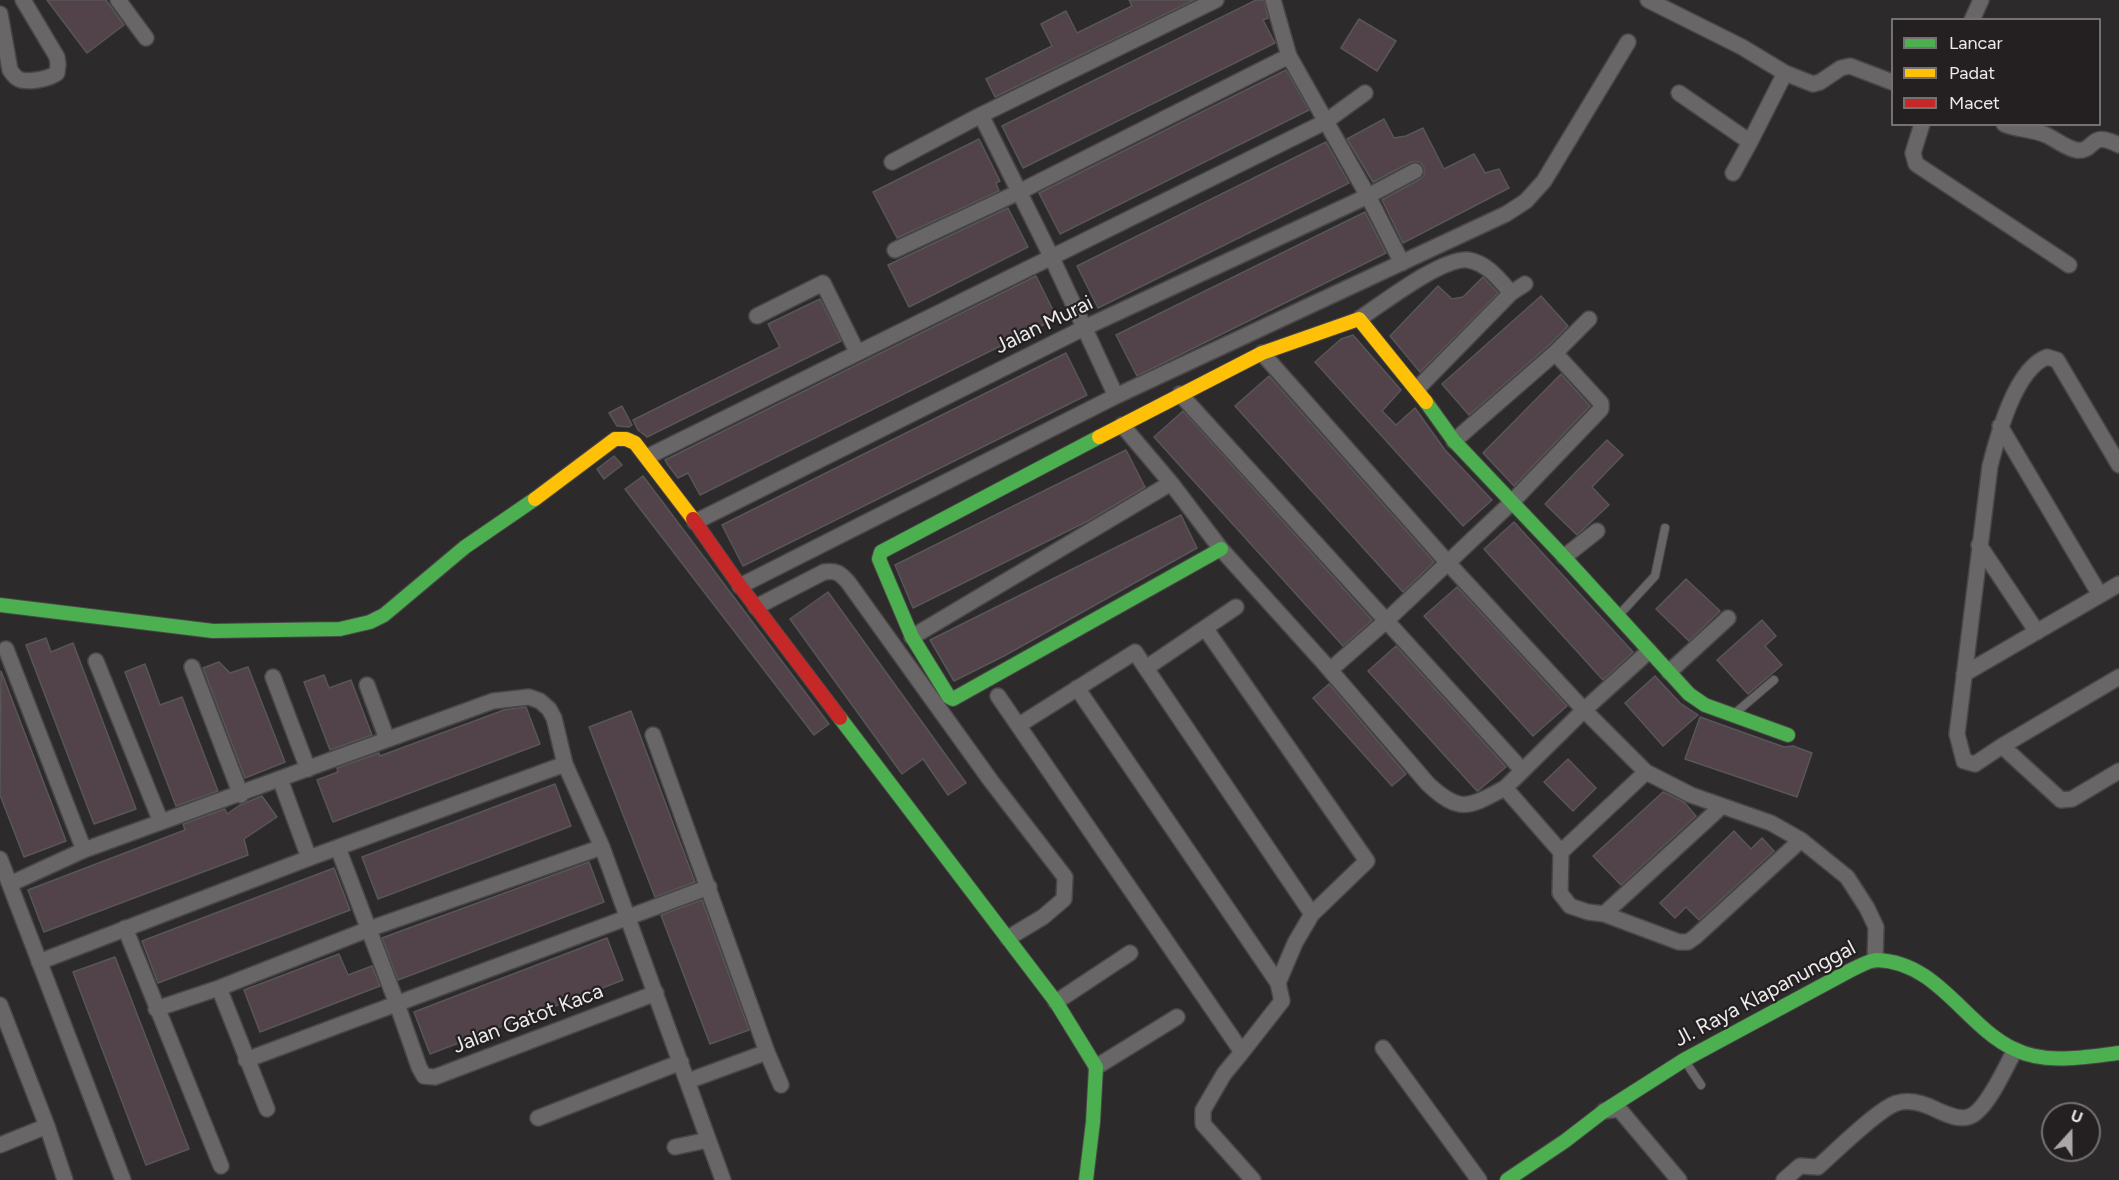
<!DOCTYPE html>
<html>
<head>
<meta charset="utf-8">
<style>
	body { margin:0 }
	#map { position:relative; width:2119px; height:1180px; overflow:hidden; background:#2d2a2b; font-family:Figtree,sans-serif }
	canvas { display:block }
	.legend { position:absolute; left:1891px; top:18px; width:210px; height:108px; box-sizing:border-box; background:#242021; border:2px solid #747172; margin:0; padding:8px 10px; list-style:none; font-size:18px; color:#edeaeb }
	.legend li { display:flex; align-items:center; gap:12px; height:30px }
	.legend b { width:30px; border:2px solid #747172 }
	.north { position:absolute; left:2041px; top:1102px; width:60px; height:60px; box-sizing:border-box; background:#242021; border:2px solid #747172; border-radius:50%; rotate:21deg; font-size:16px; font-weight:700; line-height:24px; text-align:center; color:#edeaeb }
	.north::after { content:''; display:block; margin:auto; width:21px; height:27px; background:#aaa7a8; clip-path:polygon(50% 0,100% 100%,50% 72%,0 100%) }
</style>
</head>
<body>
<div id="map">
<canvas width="2119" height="1180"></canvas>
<ul class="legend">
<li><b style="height:8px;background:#4caf50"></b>Lancar</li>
<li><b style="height:8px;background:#ffc107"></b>Padat</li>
<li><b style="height:8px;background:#c62828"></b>Macet</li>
</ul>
<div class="north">U</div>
</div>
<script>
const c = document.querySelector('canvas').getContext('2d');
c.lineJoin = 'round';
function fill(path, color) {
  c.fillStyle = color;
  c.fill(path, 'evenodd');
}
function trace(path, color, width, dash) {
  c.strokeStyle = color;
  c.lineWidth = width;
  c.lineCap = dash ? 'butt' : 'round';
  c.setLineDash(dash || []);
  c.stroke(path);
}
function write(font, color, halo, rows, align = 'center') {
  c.font = font + ' Figtree,sans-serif';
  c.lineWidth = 4.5;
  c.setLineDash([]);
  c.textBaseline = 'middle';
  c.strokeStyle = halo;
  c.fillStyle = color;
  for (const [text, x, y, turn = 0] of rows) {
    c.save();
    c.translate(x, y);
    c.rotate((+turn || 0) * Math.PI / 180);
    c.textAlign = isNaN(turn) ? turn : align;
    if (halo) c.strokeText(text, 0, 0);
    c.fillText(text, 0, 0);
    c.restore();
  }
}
const building = new Path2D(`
	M47 0H106L124 25 87 53Z
	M1129 0H1194L995 97 986 79 1052 46 1041 24 1066 11 1077 33 1132 6Z
	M1256 0H1264L1268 18 1263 20 1275 43 1023 168 1002 126Z
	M1359 19 1396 41 1377 71 1341 48Z
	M1286 70 1309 110 1060 234 1039 193Z
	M1384 119 1394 138 1406 136 1423 128 1444 169 1474 154 1485 173 1499 169 1509 188 1403 243 1382 200 1420 179 1424 176V167L1420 162H1411L1373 182 1347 139Z
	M979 139 1000 181 996 183 999 191 897 238 873 192Z
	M1326 142 1349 183 1098 308 1077 266Z
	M1008 208 1028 247 909 307 888 265Z
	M1365 212 1386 253 1137 376 1116 335Z
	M1036 276 1057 318 700 495 688 473 678 478 668 465 665 460Z
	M1483 277 1498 293 1420 372 1390 336 1438 286 1452 299 1463 297Z
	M1541 296 1568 326 1548 346 1469 415 1442 384Z
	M820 299 841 341 647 437 638 430 633 420 780 347 768 324Z
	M1353 335 1401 390 1382 411 1396 425 1415 408 1445 450 1492 500 1463 526 1315 362 1341 339Z
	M1066 353 1087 395 743 566 722 525Z
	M1561 374 1590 406 1514 486 1483 453Z
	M1269 376 1434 562 1403 592 1235 406Z
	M622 406 632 425 629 427 617 426 609 413Z
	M1183 411 1372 620 1343 646 1154 437Z
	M1607 440 1623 455 1592 487 1609 505 1577 535 1545 504Z
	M1126 450 1145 487 1088 521 913 608 895 565Z
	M614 456 622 465 604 479 597 469Z
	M643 476 829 724 814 735 625 489Z
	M1181 515 1197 548 1004 656 954 681 930 640Z
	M1514 522 1633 652 1603 680 1484 549Z
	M1686 579 1720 611 1689 641 1656 609Z
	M1457 587 1567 706 1533 736 1424 616Z
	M828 592 966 783 948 795 923 759 902 774 790 619Z
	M1762 620 1776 636 1765 646 1782 665 1748 694 1717 660Z
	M46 638 51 652 73 643 136 809 94 824 26 645Z
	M1396 646 1506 767 1479 790 1477 791 1368 671Z
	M219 662 230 673 248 667 285 762 245 778 203 668Z
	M145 664 160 705 182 697 218 791 176 806 125 672Z
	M1 671 66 841 24 857 0 795Z
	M324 675 329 688 351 680 372 735 330 750 304 682Z
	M1655 676 1680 703 1698 715 1663 746 1625 703Z
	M1329 684 1406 774 1392 786 1313 698Z
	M526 707 540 744 333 822 317 780 338 772 337 768 379 753 380 756 504 710Z
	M631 711 695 882 655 897 589 727Z
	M1700 717 1784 747 1793 746 1812 753 1797 797 1685 759Z
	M1568 759 1596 788 1573 811 1544 782Z
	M555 784 571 826 378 899 362 857Z
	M1663 792 1684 802 1696 816 1621 885 1593 856Z
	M262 796 277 817 244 839 248 855 44 932 28 890 185 830 183 824 225 809 227 814 240 805Z
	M1734 831 1751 849 1762 838 1774 851 1699 920 1686 907 1675 918 1660 903Z
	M589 862 604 902 398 980 382 938Z
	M334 868 350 910 158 983 142 941Z
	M702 900 749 1030 710 1044 661 915Z
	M607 938 623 980 430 1054 414 1012Z
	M339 954 348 975 372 966 380 986 260 1032 244 990Z
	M115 957 189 1149 146 1165 73 972Z`);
const lane = new Path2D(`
	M1618 616 1655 576 1665 528
	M1734 714 1774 680
	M1685 1061 1701 1085`);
const street = new Path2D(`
	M118 0 146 38
	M1273 0 1289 56 1368 196 1402 263
	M1648 0 1742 47 1785 73 1813 84 1820 82 1841 68 1850 66 1892 82
	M0 14 10 70C12 73 14 76 17 78 25 84 49 79 57 73L58 64 57 57 23 0
	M1972 20 1981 0
	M1679 93 1750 142
	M981 115 1051 256 1116 396
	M1922 124 1913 153 1916 164 2069 265
	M2004 124C2017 130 2033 129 2046 135 2055 139 2066 148 2076 150 2096 153 2088 129 2119 145
	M892 162 981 115 1216 0
	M1733 173 1750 142 1785 73
	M895 250 1019 192 1289 56
	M757 316 823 283 857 352
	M1359 319C1382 304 1442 257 1468 260 1487 263 1499 279 1511 293
	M1262 353 1448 563 1584 710 1646 772 1691 795 1771 823 1801 840 1847 877 1867 908 1876 927 1875 960
	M1417 389 1511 293 1525 284
	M1180 394 1522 770
	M1122 425 1171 483 1221 549 1323 662 1428 784C1460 814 1469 807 1505 788L1561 852 1560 893 1570 906 1588 912 1604 914 1679 942H1688L1695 937 1801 840
	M2000 426 2100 595
	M1454 441 1555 353 1589 319
	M647 457 1325 122 1365 93
	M2119 465 2057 360 2047 357C2015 369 1998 435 1990 466L1957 734 1964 761 1975 764 2002 746 2119 677
	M695 522 1084 328 1368 196 1415 171
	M1979 545 2037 632
	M1564 557 1597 531
	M740 586 1116 396 1506 214 1526 201 1544 181 1628 42
	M756 607 824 572C836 570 840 573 848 582L991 781 1065 877 1064 899 1043 917 1008 938
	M1205 628 1367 861 1312 914 1295 943 1278 983 1282 1001 1242 1052
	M912 637 1171 483
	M6 649 84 850
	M96 661 161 822
	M192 667 241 795
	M1146 668 1236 607
	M1330 670 1386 621 1511 503 1601 409V403L1555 353
	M1669 672 1728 618
	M1964 674 2119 584
	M273 677 308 769
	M367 685 387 739
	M1077 688 1278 983
	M998 696 1242 1052 1224 1074 1203 1110V1124L1253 1180
	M1019 725 1135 652 1312 914
	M653 735 767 1052 781 1085
	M2002 746 2061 800 2072 799 2119 771
	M280 779 309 858
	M1505 788 1584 710 1649 651
	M338 848 397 1004 419 1067 424 1076 435 1077 656 993
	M1561 852 1646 772
	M0 859 123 1180
	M10 884 84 850 493 701 529 697 540 701 549 709 554 718 565 764 602 847 723 1180
	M1604 914 1722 806
	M125 928 221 1166
	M39 962 309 858 565 764
	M219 988 267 1109
	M1056 1002 1130 953
	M0 1005 47 1126 65 1180
	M156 1009 219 988 369 929 602 847
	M1383 1048 1479 1180
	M246 1060 709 887
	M1096 1067 1177 1017
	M688 1081 767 1052
	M1604 1111 1619 1109 1679 1180
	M538 1118 681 1062
	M0 1145 47 1126
	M675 1147 708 1140
	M1784 1180 1800 1166 1818 1167C1834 1153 1879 1108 1897 1103 1910 1099 1925 1104 1937 1110 1946 1114 1958 1120 1968 1117 1986 1113 2006 1066 2015 1050`);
const fast = new Path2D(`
	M1426 402 1454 441 1564 557 1689 694 1705 705 1788 735
	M1099 437 881 552 879 559 912 637 949 697 953 699 1221 549
	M0 605 213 631 340 629 370 622 384 615 465 547 535 499
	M840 718 1056 1002 1096 1067 1093 1122 1086 1180
	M1507 1180 1565 1141 1604 1111 1684 1060 1851 970C1858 967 1869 960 1877 960 1938 962 1965 1026 2014 1049 2046 1065 2085 1057 2119 1053`);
const slow = new Path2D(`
	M1099 437 1262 353 1359 319 1426 402
	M535 499 615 439H626L635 443 693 519`);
const jam = new Path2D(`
	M693 519 740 586 840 718`);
const streetNames = [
	["Jalan Murai",1044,325,-26],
	["Jl. Raya Klapanunggal",1765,994,-28],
	["Jalan Gatot Kaca",528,1019,-21]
];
fill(building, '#514349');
trace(building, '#585657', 1.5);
trace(lane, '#494647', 10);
trace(street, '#494647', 18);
trace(fast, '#494647', 16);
trace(slow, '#494647', 16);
trace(jam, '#494647', 16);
trace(lane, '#686666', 8);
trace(street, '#686666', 15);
trace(fast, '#4caf50', 14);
trace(slow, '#ffc107', 14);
trace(jam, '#c62828', 14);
write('21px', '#edeaeb', '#242021', streetNames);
</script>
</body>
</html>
